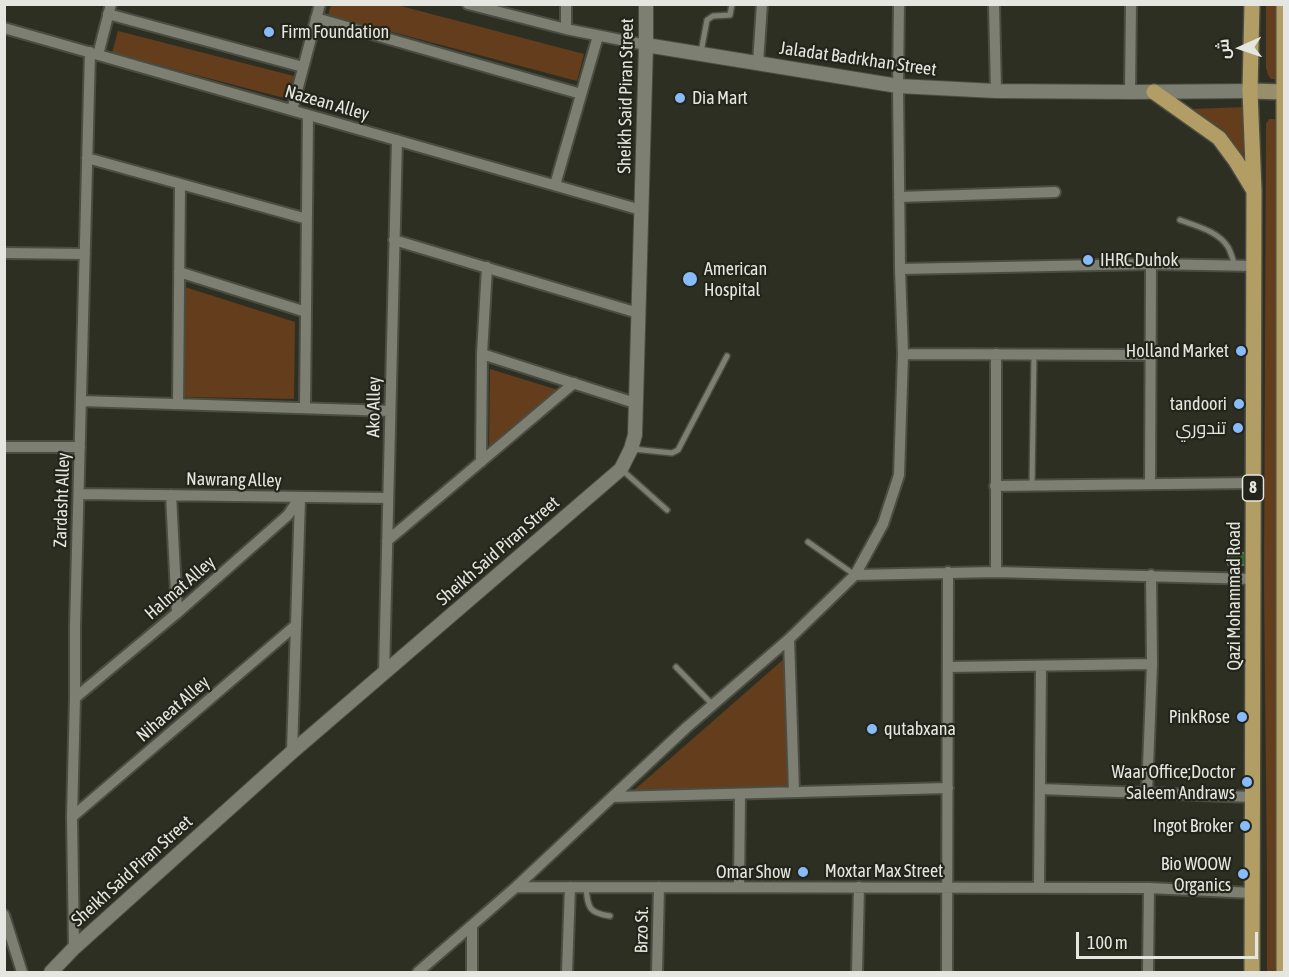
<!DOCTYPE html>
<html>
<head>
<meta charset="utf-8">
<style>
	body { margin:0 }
	#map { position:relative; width:1289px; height:977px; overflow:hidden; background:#2d2f23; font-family:"Asap Condensed",Cairo,sans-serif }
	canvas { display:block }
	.frame { position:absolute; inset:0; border:6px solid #e5e6df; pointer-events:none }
	.north { position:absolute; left:1211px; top:18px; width:60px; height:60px; -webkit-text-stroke:4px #23251a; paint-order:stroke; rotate:267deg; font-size:16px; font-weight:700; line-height:24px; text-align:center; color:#e5e6df }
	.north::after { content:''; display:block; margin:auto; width:21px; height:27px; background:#e5e6df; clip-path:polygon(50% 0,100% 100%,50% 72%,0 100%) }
	.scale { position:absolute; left:1076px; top:932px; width:182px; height:27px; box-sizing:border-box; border:3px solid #e5e6df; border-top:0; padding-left:8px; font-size:18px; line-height:21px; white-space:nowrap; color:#e5e6df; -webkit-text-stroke:4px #23251a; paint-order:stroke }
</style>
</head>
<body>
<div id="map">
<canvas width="1289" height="977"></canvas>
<div class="frame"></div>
<div class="north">ش</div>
<div class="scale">100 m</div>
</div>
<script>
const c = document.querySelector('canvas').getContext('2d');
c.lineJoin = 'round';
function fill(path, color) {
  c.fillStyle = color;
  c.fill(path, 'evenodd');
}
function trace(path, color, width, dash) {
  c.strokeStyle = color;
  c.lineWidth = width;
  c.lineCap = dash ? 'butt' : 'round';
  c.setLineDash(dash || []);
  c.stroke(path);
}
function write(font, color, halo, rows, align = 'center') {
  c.font = font + ' "Asap Condensed",Cairo,sans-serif';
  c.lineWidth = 4.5;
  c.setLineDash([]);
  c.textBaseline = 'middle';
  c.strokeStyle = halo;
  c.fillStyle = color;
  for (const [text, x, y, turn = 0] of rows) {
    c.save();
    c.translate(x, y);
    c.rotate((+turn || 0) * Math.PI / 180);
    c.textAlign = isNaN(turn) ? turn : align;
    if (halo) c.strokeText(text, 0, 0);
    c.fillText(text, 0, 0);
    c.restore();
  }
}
const green = new Path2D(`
	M331 5H397L584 54 577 81 328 15Z
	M1266 5H1278V75L1276 79H1271L1268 75 1266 68Z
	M118 31 294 76 288 99 112 53Z
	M1245 107 1243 166 1220 130 1191 109Z
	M1269 119H1275L1278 123 1279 972H1267V876L1264 585 1266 124Z
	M185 287 295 322 294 399 184 397Z
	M490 369 558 390 489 447Z
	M785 658 788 787 632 792Z`);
const building = new Path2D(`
	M1228 552 1246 553V565H1228Z`);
const service = new Path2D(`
	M701 52 707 20 713 16 730 15 732 4
	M1180 220C1196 226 1218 231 1228 247 1231 252 1233 260 1235 266
	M633 449 672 453 678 450 727 356
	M621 469 667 510
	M1032 486 1034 354
	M808 542 855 575
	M676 667 712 704
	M586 888C588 908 589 913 610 916`);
const minor = new Path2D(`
	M468 4 566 29 646 45
	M994 4 996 91
	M108 14 303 67
	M316 18 581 94
	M4 28 641 210
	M566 29V4
	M98 55 111 4
	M758 63 762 4
	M1130 92 1131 4
	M292 110 320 4
	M87 158 307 219
	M555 185 598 36
	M899 197 1055 192
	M394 240 638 313
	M4 253 85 254
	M900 269 1151 264 1254 266
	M179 272 306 312
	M482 354 635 403
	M903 354 1151 355
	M81 401 390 411
	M178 404 180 184
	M305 408 308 115
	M4 447H80
	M481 462 482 354 487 267
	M1150 484 1151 264
	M995 486 1253 483
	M79 494 388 498
	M171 495 177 613
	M387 541 574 383
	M996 572V354
	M855 575 996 572 1253 579
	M789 639 794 791
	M948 667 1152 664
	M384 674 397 140
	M75 698 177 613 288 515 300 497
	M292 752 300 498
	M1040 789 1252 797
	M1147 793 1152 664 1151 575
	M612 797 948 788
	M72 817 296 625
	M516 887 1149 888 1252 893
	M739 887 740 795
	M1039 888 1041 666
	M4 915 22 972
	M74 948 72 817 75 698V626L90 52
	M418 972 516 887 687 727 789 639 855 575 883 524 899 475 903 354 900 269 898 86 899 4
	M472 972V926
	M567 972 570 887
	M657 972 659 887
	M857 972 859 887
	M947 972 948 572
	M1148 972 1149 888`);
const tertiary = new Path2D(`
	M646 45 898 86 996 91 1130 92 1250 91
	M51 972 74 948 292 752 621 469 631 449 635 435 646 45V4`);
const secondary = new Path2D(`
	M1250 91 1284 92`);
const primary = new Path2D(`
	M1154 92 1219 138 1236 161 1253 189
	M1252 972 1254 191 1250 91 1252 4
	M1284 972V4`);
const markers = [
	[269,32,6,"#87bbfb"],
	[680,98,6,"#87bbfb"],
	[1088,260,6,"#87bbfb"],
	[690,279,8,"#87bbfb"],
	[1241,351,6,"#87bbfb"],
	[1239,404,6,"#87bbfb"],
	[1238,428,6,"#87bbfb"],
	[1242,717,6,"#87bbfb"],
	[872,729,6,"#87bbfb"],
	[1247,782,6,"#87bbfb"],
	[1245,826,6,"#87bbfb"],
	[803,872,6,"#87bbfb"],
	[1243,874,6,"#87bbfb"]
];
const shields = [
	[1253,488,21]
];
const shieldNames = [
	["8",1253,488]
];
const poiNames = [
	["Firm Foundation",281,32,"left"],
	["Dia Mart",692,98,"left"],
	["IHRC Duhok",1100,260,"left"],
	["American",704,269,"left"],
	["Hospital",704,290,"left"],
	["Holland Market",1229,351],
	["tandoori",1227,404],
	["تندوري",1226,428],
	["PinkRose",1230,717],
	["qutabxana",884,729,"left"],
	["Waar Office;Doctor",1235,772],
	["Saleem Andraws",1235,793],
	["Ingot Broker",1233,826],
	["Bio WOOW",1231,864],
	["Organics",1231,885],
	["Omar Show",791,872]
];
const streetNames = [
	["Jaladat Badrkhan Street",858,59,8],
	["Sheikh Said Piran Street",626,96,-89],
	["Nazean Alley",327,103,16],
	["Ako Alley",374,407,-89],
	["Nawrang Alley",234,480,1],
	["Zardasht Alley",62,500,-88],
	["Sheikh Said Piran Street",498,551,-41],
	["Halmat Alley",180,588,-41],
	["Qazi Mohammad Road",1234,596,-90],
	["Nihaeat Alley",173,709,-41],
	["Sheikh Said Piran Street",132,871,-42],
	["Moxtar Max Street",884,871],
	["Brzo St.",642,930,-89]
];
fill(green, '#633d1c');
fill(building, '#316a30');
trace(building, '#747f73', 1.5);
trace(service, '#4b4d43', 8);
trace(minor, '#4b4d43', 14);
trace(tertiary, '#4b4d43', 16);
trace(secondary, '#4b4d43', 18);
trace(primary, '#4b4d43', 18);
trace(service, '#7c7f71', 5);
trace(minor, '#7c7f71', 10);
trace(tertiary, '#7c7f71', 14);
trace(secondary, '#978f6b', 15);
trace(primary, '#b29e65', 15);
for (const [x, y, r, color] of markers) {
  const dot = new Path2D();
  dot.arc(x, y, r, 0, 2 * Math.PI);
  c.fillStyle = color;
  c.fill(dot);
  trace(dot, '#23251a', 2);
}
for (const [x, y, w] of shields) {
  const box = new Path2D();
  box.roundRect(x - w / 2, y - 13, w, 26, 4.5);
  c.fillStyle = '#23251a';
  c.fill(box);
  trace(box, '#e5e6df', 1.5);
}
write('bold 16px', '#e5e6df', null, shieldNames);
write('18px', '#e5e6df', '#23251a', poiNames, 'right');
write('18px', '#e5e6df', '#23251a', streetNames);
</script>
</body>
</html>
